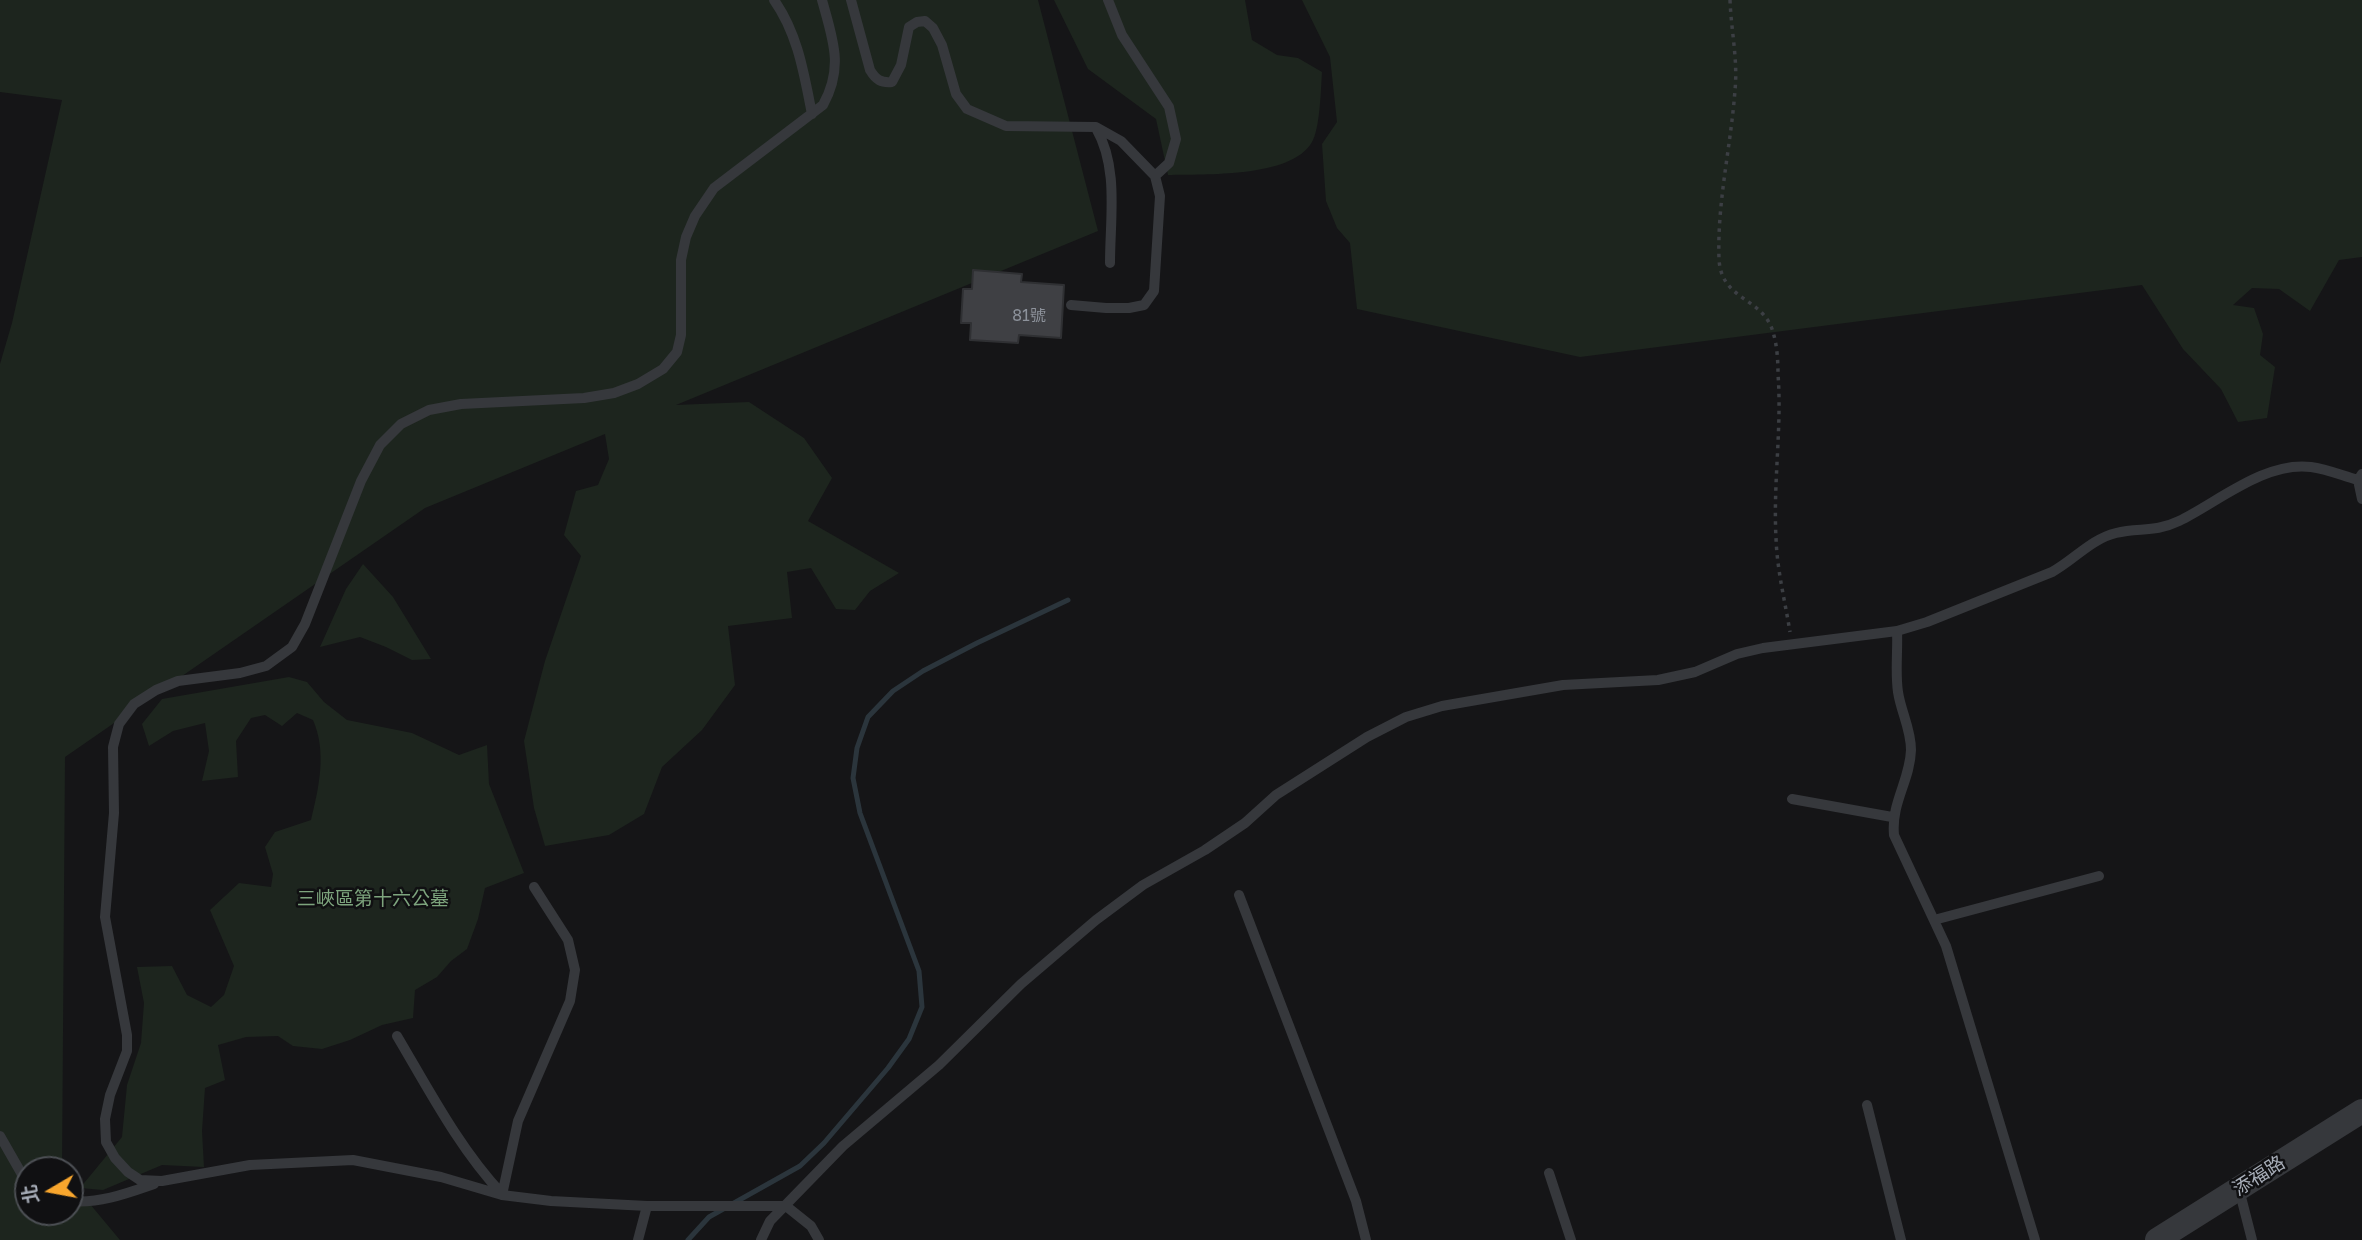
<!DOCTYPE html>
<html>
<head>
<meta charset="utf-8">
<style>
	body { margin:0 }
	#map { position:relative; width:2362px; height:1240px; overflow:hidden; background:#151517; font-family:"Golos Text","Noto Sans TC",sans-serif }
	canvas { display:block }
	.north { position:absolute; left:14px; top:1156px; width:70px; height:70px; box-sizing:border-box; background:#101012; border:2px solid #4c4f54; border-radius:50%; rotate:260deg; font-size:19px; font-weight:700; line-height:28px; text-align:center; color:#a7adb8 }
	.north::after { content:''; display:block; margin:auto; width:24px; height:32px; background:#f8a62d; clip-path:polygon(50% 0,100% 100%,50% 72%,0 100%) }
</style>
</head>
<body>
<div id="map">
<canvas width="2362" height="1240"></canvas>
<div class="north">北</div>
</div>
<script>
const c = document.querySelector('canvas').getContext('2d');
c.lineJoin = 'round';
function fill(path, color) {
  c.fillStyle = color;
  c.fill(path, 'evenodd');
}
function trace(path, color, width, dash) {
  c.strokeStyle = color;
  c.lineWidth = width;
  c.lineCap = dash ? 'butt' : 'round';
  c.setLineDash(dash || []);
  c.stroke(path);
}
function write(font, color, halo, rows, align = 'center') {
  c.font = font + ' "Golos Text","Noto Sans TC",sans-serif';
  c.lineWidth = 5;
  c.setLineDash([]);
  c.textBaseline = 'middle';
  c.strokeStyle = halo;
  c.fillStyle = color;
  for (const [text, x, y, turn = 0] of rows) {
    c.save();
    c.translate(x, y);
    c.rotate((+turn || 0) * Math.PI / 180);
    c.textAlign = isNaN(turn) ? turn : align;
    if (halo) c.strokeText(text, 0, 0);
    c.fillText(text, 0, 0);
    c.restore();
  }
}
const green = new Path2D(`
	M0 0H1038L1098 231 676 405 749 402 804 438 832 478 808 521 899 573 870 591 855 610 836 609 811 568 787 572 792 618 728 626 735 685 702 730 662 767 644 814 609 835 545 846 534 808 524 741 545 661 581 556 564 535 576 491 598 485 609 459 605 434 425 508 65 757 62 1170H28V1212H70V1180L120 1240H0V364L12 323 62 100 0 92Z
	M1054 0H1245L1252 40 1277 55 1298 58 1322 72C1321 88 1320 129 1312 142 1292 178 1204 174 1168 175L1156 119 1088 69Z
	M1302 0H2362V257L2339 260 2310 311 2279 289 2252 288 2233 305 2254 308 2263 334 2260 355 2275 367 2267 418 2238 422 2221 389 2183 349 2142 285 1580 357 1357 309 1350 243 1337 228 1326 201 1322 144 1337 122 1330 57Z
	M363 564 393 597 431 659 412 660 386 647 360 637 320 647 346 589Z
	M289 677 307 682 324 702 347 720 412 733 459 755 487 745 489 784 524 873 485 888 478 919 467 949 451 961 437 977 415 990 413 1018 382 1025 350 1040 322 1049 293 1046 278 1036 246 1037 218 1045 225 1080 205 1088 202 1131 204 1167 162 1165 103 1190 80 1188 122 1137 127 1085 141 1043 144 1003 137 967 172 966 187 995 211 1007 224 995 234 966 210 910 239 883 271 887 273 874 265 847 275 832 311 820C319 787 327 752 313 720L297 713 282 726 265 715 251 718 236 741 238 777 202 781 209 751 205 723 173 731 149 746 142 724 162 699Z`);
const stream = new Path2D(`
	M688 1240 709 1217 800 1166 824 1143 888 1068 909 1039 922 1007 919 971 860 813 853 778 857 748 868 717 893 691 923 671 977 643 1068 600`);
const building = new Path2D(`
	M973 270 1022 274 1021 282 1064 285 1061 338 1019 335 1018 343 970 340 971 323H961L963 289H972Z`);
const path = new Path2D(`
	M1730 0C1731 30 1738 60 1735 90 1731 146 1717 202 1719 259 1721 301 1763 297 1773 332 1777 345 1778 360 1778 374 1782 428 1773 483 1776 538 1777 570 1785 601 1790 632`);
const service = new Path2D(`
	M774 0C798 34 804 74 812 114
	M851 0 870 70C876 80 881 83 892 82L901 65 909 27 917 22 925 21 933 28 942 45 956 94 967 109 1006 126 1096 127 1121 141 1155 176 1160 196 1154 291 1144 305 1129 308H1106L1071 305
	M1108 0 1122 35 1169 107 1176 139 1169 163 1155 176
	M1096 128C1119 168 1110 218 1110 263
	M2362 474 2358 480 2362 499
	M1897 631C1898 651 1895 672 1898 692 1901 712 1911 729 1911 750 1910 781 1891 802 1894 835L1946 946 2035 1240
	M1792 799 1892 817
	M1239 895 1356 1201 1366 1240
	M1934 920 2099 876
	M397 1036C429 1090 459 1148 502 1194
	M1867 1105 1901 1240
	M0 1136 28 1185
	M1549 1173 1571 1240
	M2239 1189 2252 1240
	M502 1195 518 1121 570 1001 575 970 568 940 534 887
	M70 1201C99 1204 128 1193 154 1184
	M638 1240 647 1206
	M761 1240 770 1221 843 1146 939 1065 1021 984 1096 920 1143 885 1205 850 1245 823 1276 795 1367 737 1406 717 1442 706 1563 685 1658 680 1695 672 1737 654 1763 648 1897 631 1927 622 2052 572C2074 560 2091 539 2116 533 2139 527 2154 533 2179 521 2218 502 2265 461 2311 467 2327 469 2343 476 2358 480
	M819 1240 811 1226 786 1206H647L551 1201 502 1195 441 1177 353 1160 250 1165 162 1181 140 1180 128 1172 115 1158 106 1142 105 1119 110 1095 127 1051V1035L105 917 114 813 113 747 119 724 134 704 156 690 178 681 240 673 266 666 292 647 305 624 361 481 380 445 401 424 429 410 461 404 584 398 614 393 638 384 663 369 677 352 681 335V260L686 237 695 216 714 188 823 105C844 67 833 40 822 0`);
const tertiary = new Path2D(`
	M2157 1240 2362 1111`);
const numberNames = [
	["81號",1029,316]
];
const parkNames = [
	["三峽區第十六公墓",373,899]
];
const streetNames = [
	["添福路",2259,1176,-32]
];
fill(green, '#1d251e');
trace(stream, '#2b353c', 5);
fill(building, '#3f4044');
trace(building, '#2f3033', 2);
trace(path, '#3c3f44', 3.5, [3.5, 5]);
trace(service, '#36383c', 10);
trace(tertiary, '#36383c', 24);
write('16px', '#8d929b', null, numberNames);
write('19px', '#7da47d', '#101012', parkNames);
write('19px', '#a7adb8', '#101012', streetNames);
</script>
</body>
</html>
